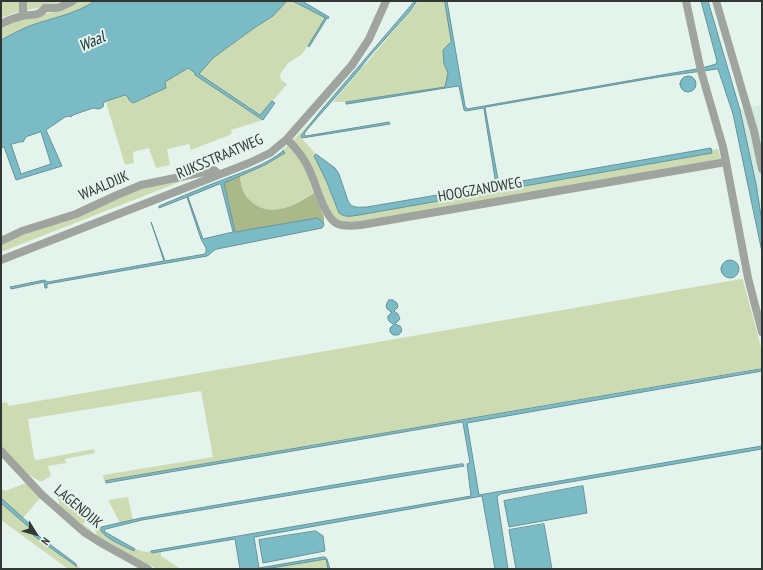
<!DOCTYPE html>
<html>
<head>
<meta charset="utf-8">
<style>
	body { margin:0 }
	#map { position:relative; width:763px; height:570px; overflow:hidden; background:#e4f4ed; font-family:"PT Sans Narrow",sans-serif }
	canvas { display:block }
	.frame { position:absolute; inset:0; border:2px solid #313735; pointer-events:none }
	.north { position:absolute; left:16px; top:514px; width:40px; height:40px; -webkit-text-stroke:3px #e4f4ed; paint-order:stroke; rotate:127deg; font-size:11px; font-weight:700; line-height:16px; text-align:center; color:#313735 }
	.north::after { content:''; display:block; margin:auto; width:14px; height:18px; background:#313735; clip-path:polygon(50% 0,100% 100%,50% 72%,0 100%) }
</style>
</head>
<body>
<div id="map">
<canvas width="763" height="570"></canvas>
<div class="frame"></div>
<div class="north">N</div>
</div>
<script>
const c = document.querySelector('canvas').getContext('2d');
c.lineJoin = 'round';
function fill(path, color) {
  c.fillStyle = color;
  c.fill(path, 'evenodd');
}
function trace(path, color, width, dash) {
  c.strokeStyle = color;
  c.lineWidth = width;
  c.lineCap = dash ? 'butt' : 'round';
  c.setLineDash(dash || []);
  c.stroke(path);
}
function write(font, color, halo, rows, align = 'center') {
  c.font = font + ' "PT Sans Narrow",sans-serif';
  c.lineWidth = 4;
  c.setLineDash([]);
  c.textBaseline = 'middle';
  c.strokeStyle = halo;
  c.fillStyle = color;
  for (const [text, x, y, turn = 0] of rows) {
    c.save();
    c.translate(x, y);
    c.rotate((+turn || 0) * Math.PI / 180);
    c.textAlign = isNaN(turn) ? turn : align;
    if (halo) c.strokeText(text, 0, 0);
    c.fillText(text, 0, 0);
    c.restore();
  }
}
const built = new Path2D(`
	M762 105V240L736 109Z`);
const green = new Path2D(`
	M1 1H61C48 8 33 8 19 12 13 13 7 16 1 18Z
	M74 1H95C75 14 53 18 32 25 21 29 11 35 1 40V27L6 24 57 11Z
	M287 1H293L325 18 308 46 301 55 288 63 280 75 281 80 287 84 261 115 199 74 213 58 254 28 273 16Z
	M419 1H445L451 42 443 52 444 59 446 68 448 71 446 85 445 87 346 102H333Z
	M188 68 190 69 192 71 195 73V75L263 120 231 130 232 134 191 150 189 144 167 149 170 165 156 168 149 148 133 152 134 163 125 165 106 102 125 95 127 96 130 101 133 103 166 88 165 82Z
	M314 119 301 138 316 154 314 156 326 180 339 213 359 215 711 153V150L718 149 721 159 360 222 345 223 340 221 329 212 293 140Z
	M288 145 292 149 308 171 310 183 314 193C296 205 273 218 253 203 244 196 241 188 240 176 256 170 272 163 284 152L282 150Z
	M200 174 1 252V242L150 185Z
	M741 279 743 280 762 351V368L104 482 103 475 213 457 201 391 28 419 34 458 36 460 94 449 95 453 65 459 66 463 48 466 51 476 41 482 28 474 1 447V403L7 402 9 406Z
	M26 483 40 498 23 518 1 498V492L3 489 5 491Z
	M68 493 93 513 83 524 91 530 92 533 91 534 62 509 56 495Z
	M128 497 133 520 120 523 108 500Z
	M1 503 30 528 32 534 35 537 76 566H77L82 569H68L1 520Z
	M101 527V531L102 533 119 543 134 550 135 549 146 552 151 551 152 553 161 552V556L181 569H157L148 564 146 565 98 539 95 530 96 528Z
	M326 559 328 569H265Z`);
const forest = new Path2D(`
	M240 176C241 188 244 196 253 203 273 218 296 205 314 193L324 217V225L322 222 317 218 235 232 224 183Z`);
const water = new Path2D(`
	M95 1H287L273 16 254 28 213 58 199 74 260 115 272 101 275 103 263 120 195 75V73L192 71 190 69 188 68 165 82 166 88 133 103 130 101 127 96 125 95 104 102 103 107 99 109 93 108 73 115 71 117 69 116 65 117 46 130 62 166 16 180 4 147 1 148V40C11 35 21 29 32 25 53 18 75 14 95 1ZM41 132 51 164 21 174 11 144C16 144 19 141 23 142L26 137Z
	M293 1H302L329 17 328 19 327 18 309 47 308 46 325 18Z
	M415 1H417L410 11 368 58 359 70 305 132 304 135 306 136 389 122 390 124 302 138 301 136 318 114Z
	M445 1H447L465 106 467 109 702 68 716 64 717 61 701 1H708L740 110 756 184 762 222V252L733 114 718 69H717L659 77 486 107 485 108 499 185 711 148 712 153 359 215C351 216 346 218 339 213L326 180 314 156 316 154 335 168 339 174 348 201C352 209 359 207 367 207L496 185 484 109 483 108 466 111 464 110 459 86H458L347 104H346V102L445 87 448 73 444 64 443 50 451 42Z
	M680 84a8 8 0 1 1 16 0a8 8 0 1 1-16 0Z
	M283 151 285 153 283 154 265 165 224 183 235 232 317 218 323 222 324 225 322 228 217 249C213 250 211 254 207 256L47 284V288H45L44 282 11 289 10 287 44 280 48 282 164 261 151 222 165 261 205 254 206 252V248L201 239 187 197 159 208V206C181 197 203 187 225 179 245 171 266 165 283 151ZM220 184 221 185 233 232 203 239 188 197Z
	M721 269a9 9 0 1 1 18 0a9 9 0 1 1-18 0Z
	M389 300H393L397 303 398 307 394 311 398 314 400 319 395 324 400 326C403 329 402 333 398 335H393L390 332V328L394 324C390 323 387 320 388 316L392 312C386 310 384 305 389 300Z
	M762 369V371L467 423 479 495 726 452 762 446V449L500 494 497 497 508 569H495L482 496 254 537 259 568 323 557H325L327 559 330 569H328L326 559 265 569H240L235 539 152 553 151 551 471 496 467 464 470 463 463 423 462 422 106 483V481Z
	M463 464 464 466 142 520 106 529 104 530 105 532 135 549 134 551C124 546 108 540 101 531V527L141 518 386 476Z
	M583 486 587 513 509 527 504 501Z
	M1 498 31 525 36 534 75 563 77 566H76L34 536 30 528 1 503Z
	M544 524 552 569H516L509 530Z
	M316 531 323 536 325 551 263 563 259 540Z`);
const minor = new Path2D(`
	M23 1V16
	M686 1 701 71 723 147 726 162
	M716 1 754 131 762 169
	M45 8H56L60 7 73 1
	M1 24C7 20 15 18 22 16 31 14 39 17 45 8
	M287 139C295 147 304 158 309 169 316 183 323 215 336 223 343 227 353 226 361 225L726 162 748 278 762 332
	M1 241 22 231 76 214 117 195 141 185 214 170 219 174
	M1 260 249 163 270 153 287 139 352 65 369 39 386 1
	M1 451 42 495 84 532 103 544 148 569`);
const streetNames = [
	["RIJKSSTRAATWEG",220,157,-23],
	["WAALDIJK",104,186,-23],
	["HOOGZANDWEG",480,190,-10],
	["LAGENDIJK",78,507,40]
];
const waterNames = [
	["Waal",92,42,-24]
];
fill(built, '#d3eae0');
fill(green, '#cddbb3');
fill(forest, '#a9b98a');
fill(water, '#7bbbc5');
trace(water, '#65939a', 1);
trace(minor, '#9fa49f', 8);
write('15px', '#313735', '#e4f4ed', streetNames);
write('italic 16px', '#133339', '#e4f4ed', waterNames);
</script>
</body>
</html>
